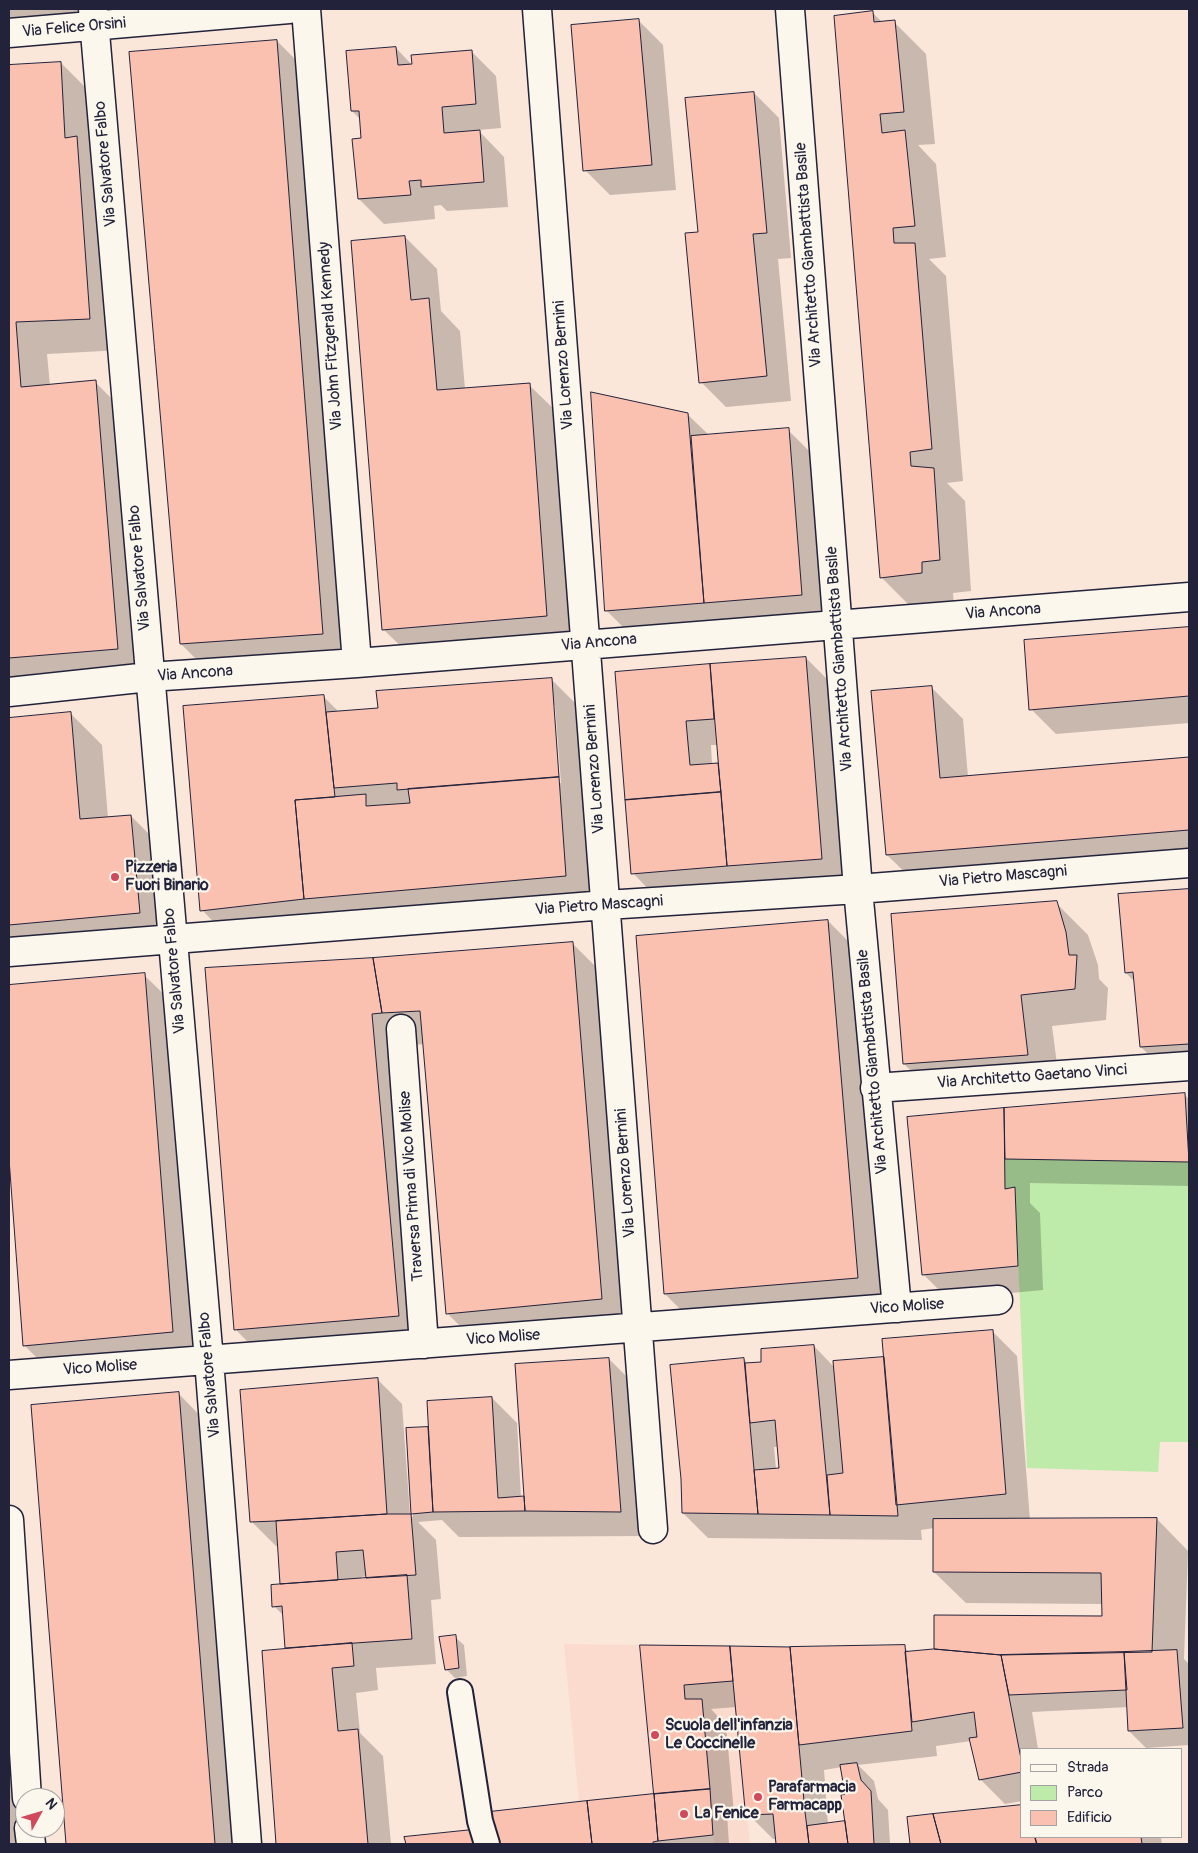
<!DOCTYPE html>
<html>
<head>
<meta charset="utf-8">
<style>
	body { margin:0 }
	#map { position:relative; width:1198px; height:1853px; overflow:hidden; background:#fbe6da; font-family:Pangolin,sans-serif }
	canvas { display:block }
	.frame { position:absolute; inset:0; border:10px solid #22223b; pointer-events:none }
	.legend { position:absolute; left:1020px; top:1748px; width:162px; height:90px; box-sizing:border-box; background:#fbf7ec; border:1px solid #a4a2a5; margin:0; padding:6px 9px; list-style:none; font-size:15px; color:#22223b }
	.legend li { display:flex; align-items:center; gap:10px; height:25px }
	.legend b { width:25px; border:1px solid #a4a2a5 }
	.north { position:absolute; left:15px; top:1788px; width:50px; height:50px; box-sizing:border-box; background:#fbf7ec; border:1px solid #a4a2a5; border-radius:50%; rotate:51deg; font-size:14px; font-weight:700; line-height:20px; text-align:center; color:#22223b }
	.north::after { content:''; display:block; margin:auto; width:18px; height:22px; background:#d1495b; clip-path:polygon(50% 0,100% 100%,50% 72%,0 100%) }
</style>
</head>
<body>
<div id="map">
<canvas width="1198" height="1853"></canvas>
<div class="frame"></div>
<ul class="legend">
<li><b style="height:6px;background:#fbf7ec"></b>Strada</li>
<li><b style="height:14px;background:#beeba9"></b>Parco</li>
<li><b style="height:14px;background:#fac0b0"></b>Edificio</li>
</ul>
<div class="north">N</div>
</div>
<script>
const c = document.querySelector('canvas').getContext('2d');
c.lineJoin = 'round';
function fill(path, color) {
  c.fillStyle = color;
  c.fill(path, 'evenodd');
}
function trace(path, color, width, dash) {
  c.strokeStyle = color;
  c.lineWidth = width;
  c.lineCap = dash ? 'butt' : 'round';
  c.setLineDash(dash || []);
  c.stroke(path);
}
function write(font, color, halo, rows, align = 'center') {
  c.font = font + ' Pangolin,sans-serif';
  c.lineWidth = 4.5;
  c.setLineDash([]);
  c.textBaseline = 'middle';
  c.strokeStyle = halo;
  c.fillStyle = color;
  for (const [text, x, y, turn = 0] of rows) {
    c.save();
    c.translate(x, y);
    c.rotate((+turn || 0) * Math.PI / 180);
    c.textAlign = isNaN(turn) ? turn : align;
    if (halo) c.strokeText(text, 0, 0);
    c.fillText(text, 0, 0);
    c.restore();
  }
}
const built = new Path2D(`
	M564 1644 730 1646 750 1844H714L709 1789 579 1802Z`);
const green = new Path2D(`
	M1005 1159 1189 1162V1442H1160L1158 1472 1027 1468 1015 1188 1005 1189Z`);
const shadow = new Path2D(`
	M9 9H93L94 27 9 34Z
	M873 13 883 23 894 22 926 54 935 144 918 145 936 164 946 257 929 259 946 276 963 481 947 483 965 501 971 591 953 593 954 605 913 609 881 577Z
	M638 20 663 45 676 190 610 195 585 170Z
	M277 41 309 73 354 666 213 676 181 644 130 54Z
	M396 48 413 66 471 51 496 76 501 128 478 130 504 157 508 207 447 211 441 205 434 206 435 219 384 224 359 199 363 139 361 120 352 111Z
	M61 63 93 95 122 350 47 354 50 386 95 382 127 414 149 681 9 692V67Z
	M754 93 779 118 791 258 778 259 791 401 726 407 701 382Z
	M405 237 437 269 441 311 460 331 465 389 529 385 561 416 578 647 416 661 384 630Z
	M687 414 710 436 788 430 813 455 827 619 631 635 606 610Z
	M1189 628V723L1056 734 1031 709 1025 641Z
	M806 658 831 683 847 883 650 891 633 873 616 673ZM711 745H718L719 764 712 765Z
	M552 680 577 705 583 803 590 810 598 908 233 942 202 910 324 697 339 712 379 709ZM553 705H555L561 783H558Z
	M931 687 963 719 968 777 1189 759V864L919 886 887 855Z
	M70 713 102 745 108 818 131 816 163 848 171 945 9 942V719Z
	M1189 891V1078L1173 1079 1141 1047 1135 982 1126 973 1120 896Z
	M1056 903 1088 935 1098 965 1099 979 1108 988 1106 1020 1052 1026 1060 1087 936 1095 904 1064Z
	M828 921 860 953 890 1309 697 1326 665 1294Z
	M572 943 604 975 634 1330 479 1345 447 1313 424 1044 403 1046 430 1348 267 1361 235 1329 373 959Z
	M144 975 176 1006 204 1364 56 1377 24 1345 9 1142V987Z
	M1184 1094 1189 1099V1186L1030 1183V1203L1040 1213 1043 1290 948 1299 923 1274 908 1118Z
	M992 1331 1017 1356 1030 1520 1157 1519 1188 1551 1184 1659 1189 1664V1745L1146 1748 1129 1731V1707L1032 1712 1038 1749H1022V1801L1005 1804 980 1779 971 1741 936 1746 937 1756 858 1765 874 1781 878 1799 888 1810 890 1844H777V1839H773L748 1814 736 1707 711 1709 726 1725 734 1813 727 1814 729 1844H500L491 1813 655 1795 641 1646 791 1648 904 1647 910 1653 935 1650 1103 1617V1604L966 1603 934 1572V1528L921 1530 922 1540 708 1538 683 1513 744 1359 748 1364 762 1363 814 1346 834 1367 885 1358ZM774 1447H779L780 1469H776ZM842 1767 847 1795V1822L828 1825 824 1770Z
	M609 1359 634 1384 645 1536 459 1537 442 1520 418 1522 436 1540 441 1599 431 1600 436 1664 376 1668 378 1690 356 1693 360 1733 383 1756 391 1844H278L263 1652 286 1649 284 1616 274 1606 282 1585 279 1546H276L251 1521 377 1379 402 1404 410 1515 413 1517 408 1430 429 1429 492 1398 517 1423 521 1498H525ZM367 1576V1579H361V1577Z
	M179 1394 210 1426 243 1844H67L32 1406Z
	M9 1551 25 1798V1828L33 1844H9Z
	M455 1637 464 1645 467 1676 455 1678 446 1669Z
	M908 1818 1022 1837H1161L1162 1844H911Z
	M405 1838 485 1844H407Z`);
const building = new Path2D(`
	M873 11 874 22 895 20 904 112 880 114 882 133 905 130 915 226 893 228 894 243H915L932 449 910 452 911 466 934 468 940 560 922 562V573L880 578 834 16Z
	M639 19 652 165 583 171 571 25Z
	M277 40 323 634 180 644 129 52Z
	M396 47 398 65 412 64 411 55 472 50 476 104 442 107 444 133 480 130 484 182 421 187V180L409 181 411 195 358 199 352 139 361 138 359 111H351L346 51Z
	M61 62 65 138 77 136 90 319 16 322 21 387 96 380 118 649 9 658V65Z
	M754 92 767 233 753 234 767 376 699 383 685 233 698 232 685 98Z
	M405 236 411 300 429 298 437 390 530 383 547 616 382 630 351 241Z
	M591 392 688 413 704 603 605 611Z
	M789 428 802 595 704 603 691 436Z
	M1189 627V696L1029 710 1024 640Z
	M806 657 822 859 727 866 710 664Z
	M710 664 714 719 686 721 690 765 718 763 721 792 625 800 615 672Z
	M552 678 559 777 397 790V783L334 788 326 712 378 708 376 691Z
	M932 686 940 778 1189 757V830L886 855 871 691Z
	M324 695 335 797 295 800 304 899 200 911 183 706Z
	M71 712 80 819 131 815 140 913 9 925V718Z
	M559 777 566 876 304 899 295 800 366 794V806L410 803 408 789Z
	M721 792 727 866 631 874 625 800Z
	M1189 889V1044L1140 1047 1133 972 1125 973 1118 894Z
	M1057 901 1066 932 1069 955H1077L1075 989 1021 995 1028 1055 903 1064 891 914Z
	M828 920 858 1278 664 1294 636 936Z
	M573 942 602 1299 446 1314 420 1011 382 1013 373 958Z
	M373 958 382 1013 372 1014 399 1316 234 1330 205 968Z
	M145 973 173 1332 23 1346 9 1159V985Z
	M1185 1093 1189 1162 1005 1159 1004 1108Z
	M1004 1108 1005 1189 1015 1187 1018 1266 922 1275 907 1117Z
	M993 1330 1006 1494 896 1505 882 1339Z
	M814 1345 830 1515 758 1514 754 1470 779 1468 775 1420 750 1423 745 1363 761 1362V1349Z
	M884 1357 898 1516 830 1515 827 1475 843 1473 833 1361Z
	M609 1358 621 1512 525 1511 515 1364Z
	M744 1358 758 1514 682 1513 681 1479 670 1365Z
	M378 1378 387 1514 276 1521 250 1522 240 1390Z
	M179 1392 215 1844H66L31 1405Z
	M492 1397 498 1498 524 1496 525 1511 433 1512 427 1401Z
	M428 1427 433 1512 411 1514 406 1428Z
	M387 1514H411L416 1575 366 1578 363 1550 336 1552 338 1580 280 1584 276 1521Z
	M1157 1518 1152 1652 1001 1655 934 1649V1615L1102 1616 1101 1573 933 1572V1519Z
	M407 1575 412 1639 285 1648 282 1606 272 1607 271 1585Z
	M456 1635 459 1668 445 1670 439 1637Z
	M352 1643 354 1666 332 1668 338 1731 358 1729 368 1844H276L262 1651Z
	M640 1645 730 1646 733 1681 684 1685 685 1699H702L710 1789 654 1794Z
	M905 1645 912 1731 799 1745 790 1647Z
	M730 1646 790 1647 805 1812 809 1844H776L773 1814 746 1815Z
	M934 1649 1001 1655 1022 1764V1772L979 1780 969 1738 977 1737 974 1712 912 1722 905 1652Z
	M1177 1650 1183 1728 1128 1731 1124 1652Z
	M1124 1652 1127 1690 1009 1695 1001 1655Z
	M857 1763 861 1780 871 1791 874 1844H848L841 1795 845 1794 840 1765Z
	M710 1789 713 1835 658 1841 654 1794Z
	M654 1794 658 1841 653 1842V1844H592L587 1801Z
	M587 1801 592 1844H499L489 1812Z
	M1022 1805V1837H1035L1037 1844H941L933 1814Z
	M933 1814 941 1844H910L907 1817Z
	M845 1821 848 1844H809L807 1826Z
	M472 1830 476 1844H406L404 1837Z
	M1035 1837H1141L1142 1844H1037Z`);
const service = new Path2D(`
	M460 1692 480 1821 487 1844`);
const minor = new Path2D(`
	M93 9 209 1360 247 1844
	M306 9 357 663
	M537 9 653 1529
	M790 9 858 889 897 1308
	M9 33 289 9
	M9 692 149 677 357 663 1189 597
	M9 952 606 905 858 889 1189 863
	M401 1029 424 1344
	M875 1088 1189 1066
	M9 1375 998 1300
	M9 1520 27 1798
	M29 1828 31 1844`);
const markers = [
	[115,877,5,"#d1495b"],
	[655,1735,5,"#d1495b"],
	[758,1797,5,"#d1495b"],
	[684,1814,5,"#d1495b"]
];
const streetNames = [
	["Via Felice Orsini",74,28,-5],
	["Via Salvatore Falbo",106,164,-95],
	["Via Architetto Giambattista Basile",809,255,-94],
	["Via John Fitzgerald Kennedy",331,336,-94],
	["Via Lorenzo Bernini",564,365,-94],
	["Via Salvatore Falbo",140,568,-95],
	["Via Ancona",1003,612,-4],
	["Via Ancona",599,643,-5],
	["Via Architetto Giambattista Basile",840,659,-94],
	["Via Ancona",195,674,-4],
	["Via Lorenzo Bernini",595,769,-94],
	["Via Pietro Mascagni",1003,877,-5],
	["Via Pietro Mascagni",599,906,-4],
	["Via Salvatore Falbo",175,971,-95],
	["Via Architetto Giambattista Basile",873,1062,-95],
	["Via Architetto Gaetano Vinci",1032,1077,-4],
	["Via Lorenzo Bernini",626,1173,-94],
	["Traversa Prima di Vico Molise",412,1186,-94],
	["Vico Molise",907,1307,-4],
	["Vico Molise",503,1338,-4],
	["Vico Molise",100,1368,-4],
	["Via Salvatore Falbo",210,1375,-95]
];
const poiNames = [
	["Pizzeria",125,868],
	["Fuori Binario",125,886],
	["Scuola dell'infanzia",665,1726],
	["Le Coccinelle",665,1744],
	["Parafarmacia",768,1788],
	["Farmacapp",768,1806],
	["La Fenice",694,1814]
];
fill(built, '#fbdbcd');
fill(green, '#beeba9');
fill(shadow, '#0003');
fill(building, '#fac0b0');
trace(building, '#22223b', 1);
trace(service, '#22223b', 28);
trace(minor, '#22223b', 31);
trace(service, '#fbf7ec', 24);
trace(minor, '#fbf7ec', 28);
for (const [x, y, r, color] of markers) {
  const dot = new Path2D();
  dot.arc(x, y, r, 0, 2 * Math.PI);
  c.fillStyle = color;
  c.fill(dot);
  trace(dot, '#fbf7ec', 2);
}
write('16px', '#22223b', '#fbf7ec', streetNames);
write('bold 16px', '#22223b', '#fbf7ec', poiNames, 'left');
</script>
</body>
</html>
